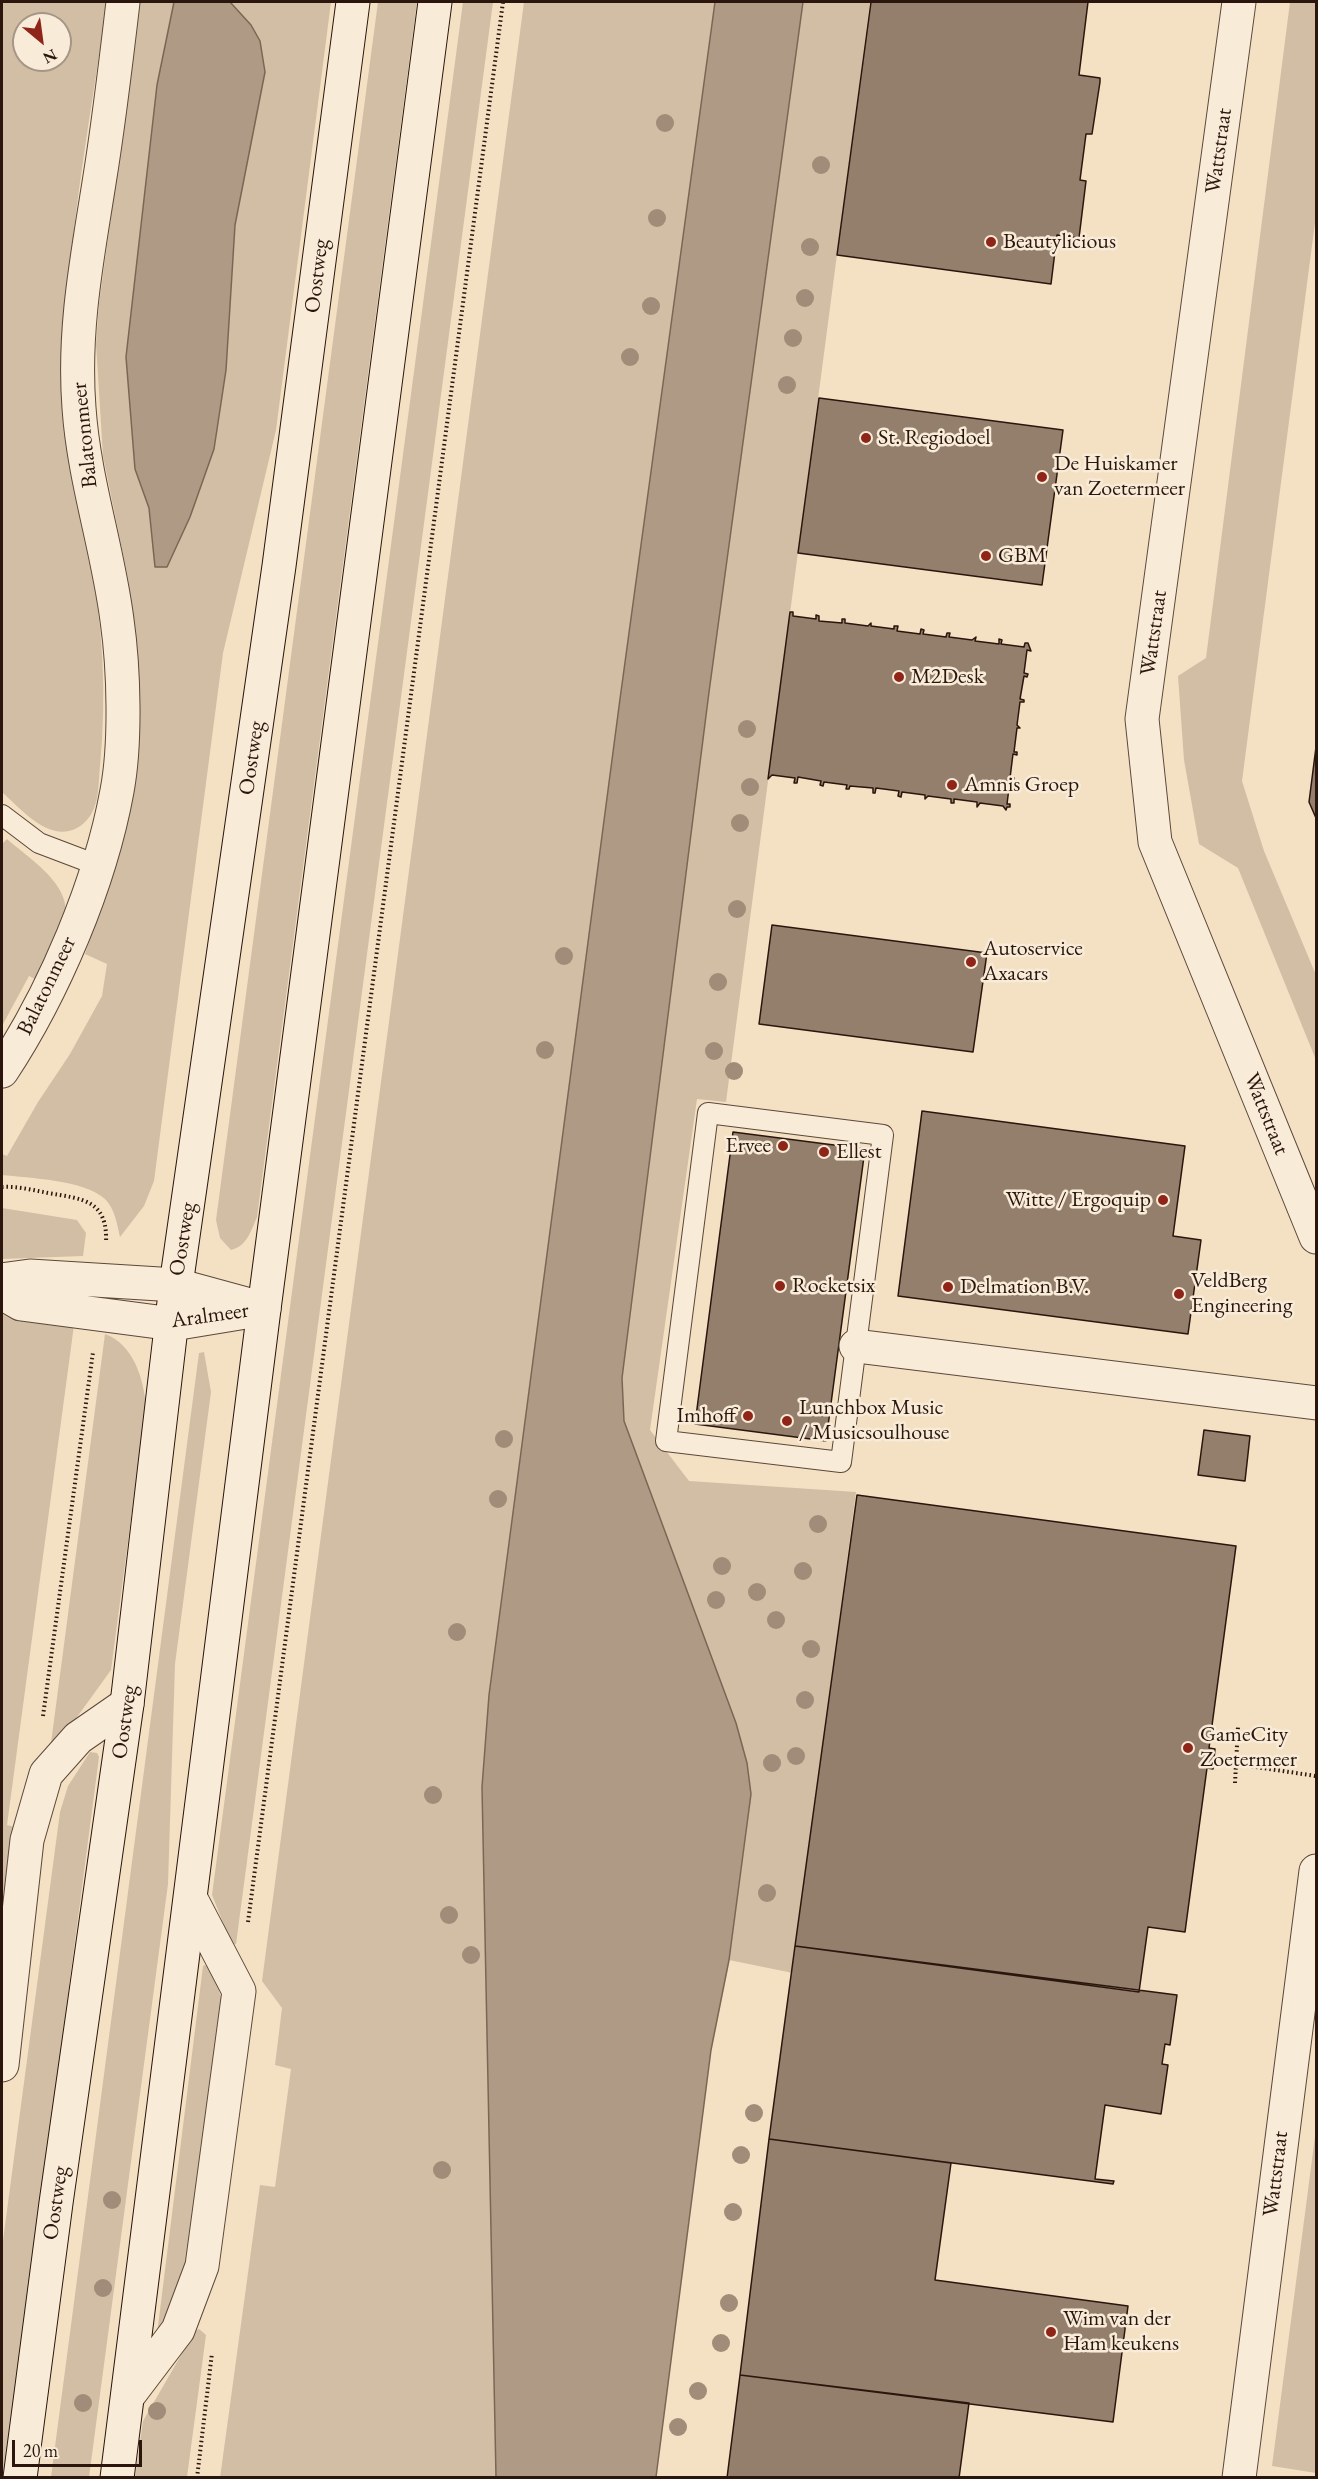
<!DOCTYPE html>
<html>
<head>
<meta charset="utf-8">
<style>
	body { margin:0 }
	#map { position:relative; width:1318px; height:2479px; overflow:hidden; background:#f4e0c3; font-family:"EB Garamond",serif }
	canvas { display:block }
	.frame { position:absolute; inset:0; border:3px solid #2a160d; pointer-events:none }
	.north { position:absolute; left:12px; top:12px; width:60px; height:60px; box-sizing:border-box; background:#f8ebd8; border:2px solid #a69687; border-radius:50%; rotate:151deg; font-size:16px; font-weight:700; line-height:24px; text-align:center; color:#2a160d }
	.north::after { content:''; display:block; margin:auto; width:21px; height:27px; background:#8f2418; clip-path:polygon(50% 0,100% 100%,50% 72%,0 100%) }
	.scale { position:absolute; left:12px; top:2440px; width:130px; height:27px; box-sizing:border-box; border:3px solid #2a160d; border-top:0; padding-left:8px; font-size:18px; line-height:21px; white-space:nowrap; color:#2a160d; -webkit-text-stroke:4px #f8ebd8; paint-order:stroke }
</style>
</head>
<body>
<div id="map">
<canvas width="1318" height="2479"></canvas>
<div class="frame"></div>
<div class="north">N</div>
<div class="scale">20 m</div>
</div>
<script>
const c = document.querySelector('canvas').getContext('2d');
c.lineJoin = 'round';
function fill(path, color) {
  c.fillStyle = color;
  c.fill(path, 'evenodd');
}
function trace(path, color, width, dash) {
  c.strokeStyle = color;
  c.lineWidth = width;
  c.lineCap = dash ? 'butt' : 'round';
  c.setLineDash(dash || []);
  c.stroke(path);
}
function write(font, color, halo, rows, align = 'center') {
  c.font = font + ' "EB Garamond",serif';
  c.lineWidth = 5;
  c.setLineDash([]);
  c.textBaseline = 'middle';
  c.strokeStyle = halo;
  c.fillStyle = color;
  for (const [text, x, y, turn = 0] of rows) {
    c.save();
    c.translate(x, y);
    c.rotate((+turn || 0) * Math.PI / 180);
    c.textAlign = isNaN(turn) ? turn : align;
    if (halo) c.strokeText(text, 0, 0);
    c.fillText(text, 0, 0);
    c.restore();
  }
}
const green = new Path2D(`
	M2 2H107C84 165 47 333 76 498 79 516 85 534 89 552 103 624 107 694 100 766 98 785 100 809 84 823 54 849 22 810 2 792ZM24 24H60V60H24Z
	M140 2H174L157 85 126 357 135 469 149 508 155 567H166L190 517 214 449 226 370 235 225 265 72 251 25 230 2H331L276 430 223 653 154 1181 144 1206 120 1237C117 1224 115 1209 105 1199 85 1180 28 1178 2 1175V1154L7 1156 38 1102 70 1054 102 996 107 964 85 954 110 879 136 654 128 579 103 456 96 344 99 304Z
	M378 2H417L257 1217C251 1231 247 1246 231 1250L220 1238 216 1220Z
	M463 2H493L236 1944 232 1945 212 1895Z
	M524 2H715L620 699 489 1695 482 1787 496 2477 220 2478 260 2185 275 2187 291 2069 275 2065 282 2008 262 1981Z
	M803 2H870L726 1102 697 1099 650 1430 689 1481 856 1492 793 1973 729 1960 751 1794 624 1421 622 1378 709 692Z
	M1290 2H1316V215L1242 781 1264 851 1316 975V1060L1238 868 1199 844 1184 760 1178 676 1206 658Z
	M7 839C27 857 72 884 65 917 62 935 45 962 37 980L29 976 2 1026V844Z
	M2 1208 77 1220 86 1233 83 1256 2 1259Z
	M2 1312 74 1325 7 1825 19 1828 2 1927Z
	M105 1334C134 1345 143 1378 146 1405L111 1670 59 1742 51 1743Z
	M204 1352 211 1392 175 1664 168 1884 89 2477H51L199 1353Z
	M90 1752 97 1753 99 1757 5 2477 2 2478V2248L60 1812 68 1786Z
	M205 1965C217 1972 220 1994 223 2007L187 2285 157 2334 203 1966Z
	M1316 2129V2473L1272 2466Z
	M199 2329 206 2335 187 2477 135 2478 143 2421 195 2331Z`);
const water = new Path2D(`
	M174 2H230L251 25 260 41 265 72 235 225 226 370 214 449 190 517 167 567H155L149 508 135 469 126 357 157 85Z
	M715 2H803L709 692 622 1378 624 1421 736 1723 747 1763 751 1794 729 1960 711 2050 656 2477H496L482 1787 489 1695 620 699Z`);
const building = new Path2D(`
	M871 2H1088L1079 75 1100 78V82L1092 134H1086L1080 180 1086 181 1079 238 1057 235 1051 284 837 255Z
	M819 398 1063 430 1042 585 798 553Z
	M790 612H793V616L816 619V615L819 616V621L842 623V619H845V623L868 626 871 623V626L894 629V626H898L897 631 920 634 921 629 924 630 923 634 946 637 947 633H950L949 637 972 640 976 637 975 641 999 644V639L1002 640 1001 644 1024 647 1025 643H1028L1031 651 1027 650 1024 673 1028 674 1027 677 1024 676 1020 699 1024 700V702H1020L1017 725 1020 728H1017L1014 752H1017V755L1013 754 1010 778H1014L1013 781 1010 780 1007 804H1010V807H1007L1006 810 1003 806 980 803 977 807V802L954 799V803H951V799L928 796 925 799V795L902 792 901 797 898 796 899 791 876 788 875 793H873V788L850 786 849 789H846L847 785 824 782 823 786 820 785 821 781 798 777 797 783H794L795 778 772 775 768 779Z
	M1316 747V818L1309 802Z
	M772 925 987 953 973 1052 759 1024Z
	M922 1111 1185 1146 1173 1236 1201 1240 1188 1334 898 1296Z
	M733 1132 865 1149 826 1441 695 1424Z
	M1204 1430 1250 1436 1245 1481 1198 1475Z
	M857 1495 1236 1546 1209 1748 1215 1749 1213 1769 1207 1768 1185 1932 1148 1927 1139 1992 795 1946Z
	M795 1946 1177 1995 1170 2045 1165 2044 1162 2064 1168 2065 1161 2114 1105 2105 1095 2179 1114 2181 1113 2184 769 2139Z
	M769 2139 951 2163 935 2280 1128 2306 1113 2422 740 2375Z
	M740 2375 969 2403 959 2478H727Z`);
const path = new Path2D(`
	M2 1187C17 1186 33 1190 48 1193 83 1199 108 1200 106 1243
	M43 1716 93 1352
	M1216 1761 1316 1776
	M1235 1783 1238 1727
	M248 1922 503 2
	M197 2478 212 2353`);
const lane = new Path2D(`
	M2 815 39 843 97 865
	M708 1113 883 1135 841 1462 666 1441Z`);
const street = new Path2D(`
	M1239 2 1142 719 1155 842 1316 1237
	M2 1071C54 992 100 884 117 791 126 743 124 669 117 620 108 549 84 480 79 408 73 330 87 259 99 183 109 122 116 62 123 2
	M2 1280 30 1276 176 1285 253 1306
	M2 1293 21 1304 173 1324 264 1309
	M856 1346 1316 1403
	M2 2065 27 1840 46 1774 78 1738 127 1704
	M128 2396 178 2330 202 2266 239 1991 191 1899
	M1239 2478 1316 1871`);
const secondary = new Path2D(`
	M20 2478 56 2203 127 1704 176 1285 279 566 353 2
	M117 2478 264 1309 435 2`);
const trees = [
	[665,123],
	[821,165],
	[657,218],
	[810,247],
	[805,298],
	[651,306],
	[793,338],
	[630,357],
	[787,385],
	[747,729],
	[750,787],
	[740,823],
	[737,909],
	[564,956],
	[718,982],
	[545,1050],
	[714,1051],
	[734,1071],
	[504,1439],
	[498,1499],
	[818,1524],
	[722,1566],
	[803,1571],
	[757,1592],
	[716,1600],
	[776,1620],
	[457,1632],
	[811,1649],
	[805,1700],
	[796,1756],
	[772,1763],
	[433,1795],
	[767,1893],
	[449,1915],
	[471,1955],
	[754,2113],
	[741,2155],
	[442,2170],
	[112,2200],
	[733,2212],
	[103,2288],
	[729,2303],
	[721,2343],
	[698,2391],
	[83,2403],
	[157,2411],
	[678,2427]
];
const markers = [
	[991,242,6,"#8f2418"],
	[866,438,6,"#8f2418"],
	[1042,477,6,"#8f2418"],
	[986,556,6,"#8f2418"],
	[899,677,6,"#8f2418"],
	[952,785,6,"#8f2418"],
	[971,962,6,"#8f2418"],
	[783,1146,6,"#8f2418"],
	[824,1152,6,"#8f2418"],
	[1163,1200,6,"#8f2418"],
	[780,1286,6,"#8f2418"],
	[948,1287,6,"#8f2418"],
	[1179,1294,6,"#8f2418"],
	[748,1416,6,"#8f2418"],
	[787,1421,6,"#8f2418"],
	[1188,1748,6,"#8f2418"],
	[1051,2332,6,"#8f2418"]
];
const streetNames = [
	["Wattstraat",1219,151,-82],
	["Oostweg",317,276,-83],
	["Balatonmeer",85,435,-96],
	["Wattstraat",1154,633,-82],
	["Oostweg",252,758,-82],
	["Balatonmeer",47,986,-64],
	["Wattstraat",1266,1114,68],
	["Oostweg",183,1239,-81],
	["Aralmeer",210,1316,-8],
	["Oostweg",125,1722,-82],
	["Wattstraat",1276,2174,-83],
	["Oostweg",56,2203,-82]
];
const poiNames = [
	["Beautylicious",1003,242],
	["St. Regiodoel",878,438],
	["De Huiskamer",1054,464],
	["van Zoetermeer",1054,489],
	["GBM",998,556],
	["M2Desk",911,677],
	["Amnis Groep",964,785],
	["Autoservice",983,949],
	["Axacars",983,974],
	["Ervee",771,1146,"right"],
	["Ellest",836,1152],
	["Witte / Ergoquip",1151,1200,"right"],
	["VeldBerg",1191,1281],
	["Engineering",1191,1306],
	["Rocketsix",792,1286],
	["Delmation B.V.",960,1287],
	["Lunchbox Music",799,1408],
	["/ Musicsoulhouse",799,1433],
	["Imhoff",736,1416,"right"],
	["GameCity",1200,1735],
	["Zoetermeer",1200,1760],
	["Wim van der",1063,2319],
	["Ham keukens",1063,2344]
];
fill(green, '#d2bea4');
fill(water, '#af9b85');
trace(water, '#7a6655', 1.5);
fill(building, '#937f6c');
trace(building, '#2a160d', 1.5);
trace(lane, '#5c483a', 22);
trace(street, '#5c483a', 35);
trace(secondary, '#2a160d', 35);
trace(path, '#2a160d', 4, [1.5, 3]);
trace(lane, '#f8ebd8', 20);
trace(street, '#f8ebd8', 33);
trace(secondary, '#f8ebd8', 33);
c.fillStyle = '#a08c78';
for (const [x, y] of trees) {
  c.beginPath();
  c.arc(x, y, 9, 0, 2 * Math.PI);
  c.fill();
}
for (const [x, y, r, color] of markers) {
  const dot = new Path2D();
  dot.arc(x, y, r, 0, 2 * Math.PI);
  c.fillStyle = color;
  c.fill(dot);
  trace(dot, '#f8ebd8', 2);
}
write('22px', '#2a160d', '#f8ebd8', streetNames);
write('22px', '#2a160d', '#f8ebd8', poiNames, 'left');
</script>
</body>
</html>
